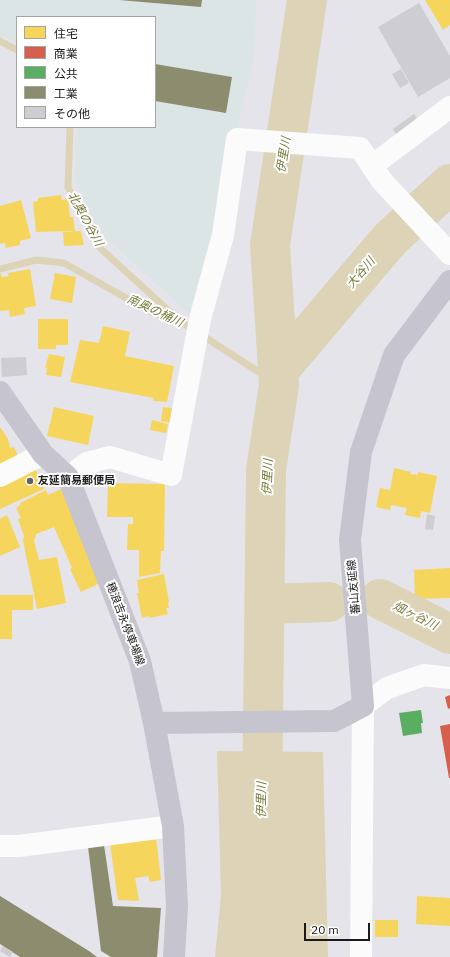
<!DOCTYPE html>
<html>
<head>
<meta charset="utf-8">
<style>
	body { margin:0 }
	#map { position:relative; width:450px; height:957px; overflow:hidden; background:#e5e4ea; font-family:"IBM Plex Sans","Noto Sans JP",sans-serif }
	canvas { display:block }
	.legend { position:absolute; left:16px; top:16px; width:140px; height:112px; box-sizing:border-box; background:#fff; border:1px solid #a4a4a4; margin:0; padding:5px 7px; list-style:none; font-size:12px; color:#1b1b1b }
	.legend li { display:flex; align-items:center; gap:8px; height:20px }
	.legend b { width:20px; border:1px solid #a4a4a4 }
	.scale { position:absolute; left:304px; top:923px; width:66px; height:18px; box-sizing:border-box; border:2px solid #1b1b1b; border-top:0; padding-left:5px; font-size:12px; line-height:14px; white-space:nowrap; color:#1b1b1b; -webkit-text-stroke:3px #fff; paint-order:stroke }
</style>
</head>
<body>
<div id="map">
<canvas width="450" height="957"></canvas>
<ul class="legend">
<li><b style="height:11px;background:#f6d55c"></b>住宅</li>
<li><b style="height:11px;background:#d6604d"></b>商業</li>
<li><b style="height:11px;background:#5aae61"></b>公共</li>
<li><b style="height:11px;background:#8c8c6e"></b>工業</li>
<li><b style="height:11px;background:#cdcdd2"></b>その他</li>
</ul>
<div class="scale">20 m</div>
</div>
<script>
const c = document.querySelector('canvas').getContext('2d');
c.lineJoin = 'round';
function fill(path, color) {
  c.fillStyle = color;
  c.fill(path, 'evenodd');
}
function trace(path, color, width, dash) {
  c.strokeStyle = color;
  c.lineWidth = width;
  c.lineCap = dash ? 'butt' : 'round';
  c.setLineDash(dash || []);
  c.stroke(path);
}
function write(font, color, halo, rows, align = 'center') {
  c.font = font + ' "IBM Plex Sans","Noto Sans JP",sans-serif';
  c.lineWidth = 4;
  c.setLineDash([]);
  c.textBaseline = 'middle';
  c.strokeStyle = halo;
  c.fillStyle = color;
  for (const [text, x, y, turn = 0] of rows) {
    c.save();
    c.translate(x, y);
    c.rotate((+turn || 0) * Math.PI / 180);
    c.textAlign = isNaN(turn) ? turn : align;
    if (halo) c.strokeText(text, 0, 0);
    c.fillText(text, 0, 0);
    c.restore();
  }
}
const industrial = new Path2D(`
	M0 0H256L254 61 242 105 216 228 192 316 98 231 75 180 76 127H155V17H17V43L0 35Z`);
const water = new Path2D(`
	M217 751 323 752 328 957H215L221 895Z`);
const homes = new Path2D(`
	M425 0H450V25L443 30Z
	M61 195 62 200 68 199 70 217H73L75 231 36 232 33 202 38 201V198Z
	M21 200 31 238 20 241V245L6 248 5 243 0 244V206Z
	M81 231 84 245 64 246 63 232Z
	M30 269 36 306 24 308 25 314 10 317 9 310 0 311V273L2 277 9 276 8 273Z
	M55 273 76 277 72 303 50 299Z
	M38 319H68V345H56V349H38Z
	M103 326 130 332 125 356 174 366 167 402 153 401 154 398 70 382 80 340 99 343Z
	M49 354 65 357 61 377 46 375 47 368H45Z
	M54 407 94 416 88 445 47 436Z
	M163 407 172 408 169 423 161 421Z
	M152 420 168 424 166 433 150 430Z
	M0 427 8 439 10 448 14 447 19 458 0 467Z
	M34 466 44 489 0 509V481Z
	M394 468 411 472 410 474 418 475V472L437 476 430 513 421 511 420 518 405 515 407 508 391 505 390 510 376 507 380 488 390 490Z
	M108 483 165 484 164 551H161L160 573 139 577V550H127L128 524H133V517H107Z
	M61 489 102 582 81 592 70 569 72 568 54 527 36 534 34 541 39 560 57 557 66 603 37 609 23 541 24 536 18 519 21 518 16 508 20 505V503L46 490 48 495Z
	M7 515 20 547 0 556V519Z
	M450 568V598L415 599 414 570Z
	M164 574 169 602H168L169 608H166L168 614 150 618 149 616 142 618 137 593H139L137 580Z
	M0 595H33V610H12V639H0Z
	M156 837 161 880 150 882 148 876 135 878 139 901 118 900 110 844Z
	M417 896 450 898V926L416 924Z
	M375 920H398V937H375Z`);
const shops = new Path2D(`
	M450 695V708L448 709 445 697Z
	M450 724V778H449L440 726Z`);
const public = new Path2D(`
	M421 710 423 723H421L422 733 403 736 399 713Z`);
const industry = new Path2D(`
	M119 0H202L201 7Z
	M155 64 232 77 226 113 155 101Z
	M104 845 113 906 161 908 157 957H111L101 951 88 847Z
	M0 896 89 951 97 957H20L0 944Z`);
const stream = new Path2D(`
	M0 41 17 50
	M70 127 68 187 99 247 180 321
	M0 269 36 260 64 263 151 312 183 323 279 385`);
const river = new Path2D(`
	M279 370 390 239 450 184
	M380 599 450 634
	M265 604 329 602
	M262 807 266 470 279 385 270 245 307 0`);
const building = new Path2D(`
	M419 3 450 56V78L418 97 378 27Z
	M401 69 409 83 400 88 392 74Z
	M414 114 418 120 397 135 393 129Z
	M26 357 27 375 2 377 1 358Z
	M427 514 435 516 433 530 425 529Z
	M3 946 13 952 10 957 0 951Z`);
const minor = new Path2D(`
	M373 165 450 107
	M0 476 43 454
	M68 477 87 463 110 457 171 475 200 319 223 235 237 139 360 148 382 181 450 254
	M0 846H19L173 826
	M361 957 363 706 387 688 424 675 450 678`);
const major = new Path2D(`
	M0 392 43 454 68 477 140 661 154 723 173 826 177 906 174 957
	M154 723 334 721 363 706 350 540 361 452 394 355 450 281`);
const markers = [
	[30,481,4,"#626163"]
];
const poiNames = [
	["友延簡易郵便局",38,481]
];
const streetNames = [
	["蕃山友延線",354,587,-95],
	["穂浪吉永停車場線",125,624,69]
];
const waterNames = [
	["伊里川",284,155,-81],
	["北奥の谷川",85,219,61],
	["大谷川",361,273,-50],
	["南奥の桶川",155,311,25],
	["伊里川",268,477,-87],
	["畑ヶ谷川",415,616,26],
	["伊里川",262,800,-89]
];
fill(industrial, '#dbe5e5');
fill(water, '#ddd4b7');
fill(homes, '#f6d55c');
fill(shops, '#d6604d');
fill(public, '#5aae61');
fill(industry, '#8c8c6e');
trace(stream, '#ddd4b7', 7);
trace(river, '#ddd4b7', 40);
fill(building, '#cdcdd2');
trace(minor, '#fbfbfc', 22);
trace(major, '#c5c4cf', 22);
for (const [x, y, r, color] of markers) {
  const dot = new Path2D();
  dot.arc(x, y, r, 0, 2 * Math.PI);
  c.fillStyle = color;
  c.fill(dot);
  trace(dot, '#fff', 1.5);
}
write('bold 11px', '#1b1b1b', '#fff', poiNames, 'left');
write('11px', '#1b1b1b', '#fff', streetNames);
write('italic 12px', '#777a3a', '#fff', waterNames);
</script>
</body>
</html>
